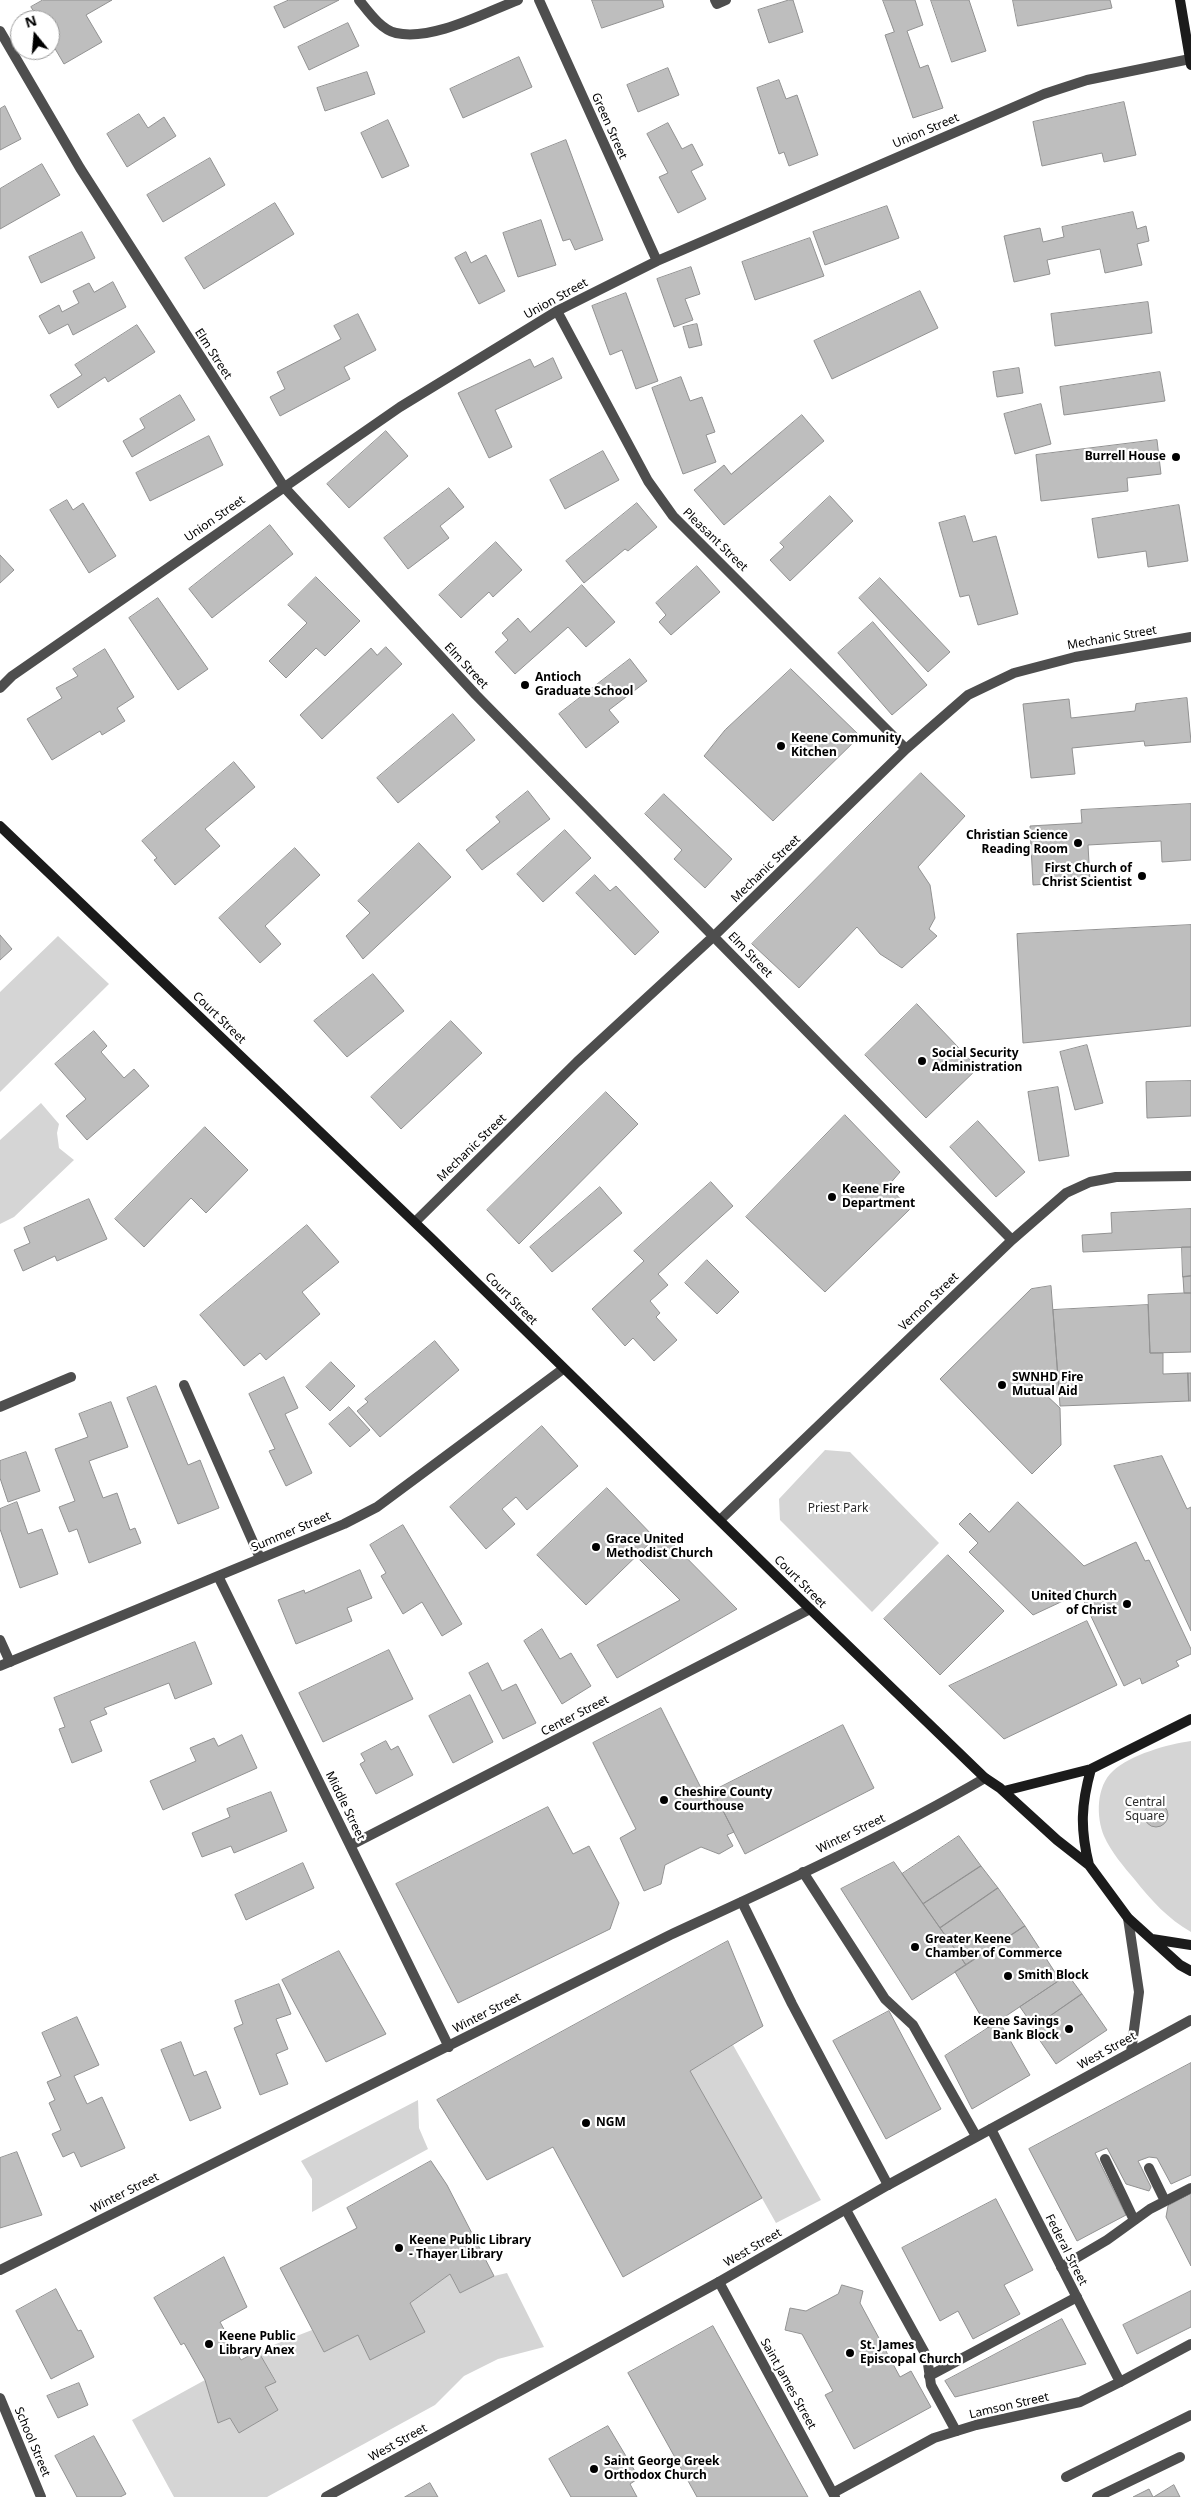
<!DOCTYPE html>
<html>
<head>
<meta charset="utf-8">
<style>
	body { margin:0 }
	#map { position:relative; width:1191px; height:2497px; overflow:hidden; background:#fff; font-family:"Noto Sans",sans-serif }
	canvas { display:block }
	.north { position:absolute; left:10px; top:10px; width:50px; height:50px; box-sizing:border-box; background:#fff; border:1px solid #999; border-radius:50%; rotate:343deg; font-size:14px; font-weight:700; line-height:20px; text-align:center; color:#000 }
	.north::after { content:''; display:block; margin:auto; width:18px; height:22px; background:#000; clip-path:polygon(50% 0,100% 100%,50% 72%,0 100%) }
</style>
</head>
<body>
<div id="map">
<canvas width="1191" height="2497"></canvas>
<div class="north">N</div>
</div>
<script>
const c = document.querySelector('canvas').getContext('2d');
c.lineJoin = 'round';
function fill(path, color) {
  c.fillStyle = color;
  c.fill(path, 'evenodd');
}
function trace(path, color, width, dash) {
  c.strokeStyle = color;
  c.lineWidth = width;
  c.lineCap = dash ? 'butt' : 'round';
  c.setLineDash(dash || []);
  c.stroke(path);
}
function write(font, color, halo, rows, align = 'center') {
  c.font = font + ' "Noto Sans",sans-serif';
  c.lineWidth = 4.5;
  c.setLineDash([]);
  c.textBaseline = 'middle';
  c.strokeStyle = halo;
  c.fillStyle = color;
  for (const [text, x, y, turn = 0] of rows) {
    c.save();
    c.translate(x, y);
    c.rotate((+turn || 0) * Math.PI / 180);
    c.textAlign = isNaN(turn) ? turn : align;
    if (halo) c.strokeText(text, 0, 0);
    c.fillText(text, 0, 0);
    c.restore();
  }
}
const green = new Path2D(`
	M58 936 109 984 0 1092V992Z
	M41 1103 59 1124 57 1133 59 1148 74 1160 14 1217 0 1224V1140Z
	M825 1450 850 1452 939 1543 872 1612 780 1520 779 1499Z
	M1191 1741V1932C1168 1919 1151 1900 1135 1880 1124 1867 1111 1852 1104 1836 1096 1817 1096 1786 1113 1771 1130 1755 1168 1744 1191 1741Z
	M733 2045 821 2200 776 2223 690 2071Z
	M418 2100 419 2128 428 2149 312 2212V2179L301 2161Z
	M507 2273 544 2347 498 2359 464 2376 435 2405 267 2497H174L132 2420 205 2380 218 2422 230 2418 239 2433 278 2410 265 2387 276 2381 258 2351 312 2330 324 2352 358 2335 370 2360 424 2332 410 2303 450 2274 460 2293 494 2276Z`);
const building = new Path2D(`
	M43 0H112L86 15 102 42 64 64 50 40V20H39L31 7Z
	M289 0H339L284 28 274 7Z
	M592 0H662L664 7 602 28Z
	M789 0H793L803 32 769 43 758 10Z
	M883 0H915L923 25 907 31 920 68 928 65 943 108 913 118 885 35 894 32Z
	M931 0H969L986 51 952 62Z
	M1013 0H1110L1112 8 1018 26Z
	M348 23 359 46 309 70 298 47Z
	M519 57 532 87 463 118 450 89Z
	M668 68 679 95 638 112 627 85Z
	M367 72 375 94 325 111 317 88Z
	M779 80 786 99 797 95 818 155 789 166 784 152 779 154 757 88Z
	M1124 102 1136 155 1104 162 1102 153 1042 166 1033 122Z
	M5 106 21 139 0 150V109Z
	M139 114 148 128 164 117 176 136 127 167 107 134Z
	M388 120 409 166 382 178 361 133Z
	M668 123 682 149 692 144 703 165 691 171 706 199 678 213 659 177 668 173 647 134Z
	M566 140 603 240 575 250 570 239 563 241 531 154Z
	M210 158 225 185 163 222 147 195Z
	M42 164 60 195 0 229V189Z
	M275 203 294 234 204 289 185 258Z
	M887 206 899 238 825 265 813 232Z
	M1133 212 1137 229 1146 226 1149 241 1137 244 1142 265 1105 273 1100 249 1047 260 1050 274 1014 282 1004 236 1040 228 1043 242 1064 237 1062 227Z
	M541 220 556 265 518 277 503 233Z
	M82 232 95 258 41 283 29 257Z
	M810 238 824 276 755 300 742 262Z
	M466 252 471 263 486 255 505 291 479 304 455 258Z
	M691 267 700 294 685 299 693 320 674 327 657 279Z
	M113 282 126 307 73 335 68 324 49 334 39 316 59 305 62 312 79 303 73 291 89 283 94 292Z
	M920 291 938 328 832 379 814 341Z
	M626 293 658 381 636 389 622 350 610 355 592 306Z
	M1148 302 1152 333 1055 346 1051 314Z
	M358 314 376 350 344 367 350 379 280 416 270 397 285 389 277 372 341 339 334 326Z
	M697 324 702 345 689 348 683 327Z
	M137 325 155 352 108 382 105 377 58 408 50 395 82 375 75 365Z
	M553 358 562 378 495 410 512 447 489 458 458 393 530 359 534 367Z
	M1019 368 1023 393 997 397 993 372Z
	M1160 372 1165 401 1064 415 1060 387Z
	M681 377 690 401 702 397 715 432 706 435 716 462 683 474 652 388Z
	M180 395 195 420 132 457 123 441 145 428 140 419Z
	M1041 404 1051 444 1015 454 1004 414Z
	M802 415 824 441 724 525 694 490 724 465 731 474Z
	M386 431 408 456 349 508 327 484Z
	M209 436 223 465 150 501 136 473Z
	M1157 440 1161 474 1127 478 1128 491 1041 501 1036 455Z
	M603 451 619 480 565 509 550 480Z
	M449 488 464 507 440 526 449 538 408 569 384 538Z
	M830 496 853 521 790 581 770 560 784 547 780 543Z
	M67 500 73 510 83 503 116 556 89 573 50 510Z
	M637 503 657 527 628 551 625 549 584 583 566 561Z
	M1179 505 1188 561 1148 567 1146 551 1098 558 1092 519Z
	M965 516 973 542 996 536 1018 614 978 625 969 595 960 597 939 523Z
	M270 525 293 554 212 618 189 589Z
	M496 542 522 570 493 597 489 592 461 618 439 595Z
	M0 555 14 570 0 583Z
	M697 566 720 592 671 635 659 622 666 615 656 603Z
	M316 577 360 621 325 656 316 648 286 678 269 661 307 623 288 605Z
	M880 578 950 652 928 672 859 598Z
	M582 585 615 622 586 647 568 627 515 674 495 652 508 640 502 633 518 618 530 632Z
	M158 598 208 669 178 690 129 618Z
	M873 622 927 685 892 715 838 653Z
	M386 647 402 664 322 739 300 715 371 648 377 655Z
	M105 649 134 697 117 708 125 721 102 735 100 731 52 760 27 719 62 698 56 688 78 676 73 669Z
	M630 659 647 681 609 710 619 722 586 748 559 714Z
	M791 669 860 736 773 821 704 756 725 730Z
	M1187 698 1191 742 1145 746 1144 741 1072 748 1075 774 1031 778 1023 704 1069 699 1071 718 1135 711 1136 704Z
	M453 714 475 740 398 803 377 778Z
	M234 762 255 787 205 829 220 846 175 885 154 860 157 858 142 841Z
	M921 773 965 816 918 867 930 885 935 918 929 929 937 936 902 968 880 954 857 927 799 988 752 944Z
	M528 791 550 819 482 870 466 850 500 822 496 817Z
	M664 794 732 859 705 888 674 859 682 850 645 814Z
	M1191 804V860L1162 862 1161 841 1088 845 1090 881 1033 885 1030 826 1082 823 1081 810Z
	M565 830 591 858 543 902 517 874Z
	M419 843 451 877 363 959 346 936 370 913 358 901Z
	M295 848 320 875 265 926 281 944 260 963 219 918Z
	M595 875 610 891 616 886 659 932 635 955 576 893Z
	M1191 925V1026L1023 1043 1017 934Z
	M0 935 12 949 0 960Z
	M373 974 404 1011 347 1057 314 1021Z
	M917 1004 978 1068 926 1118 865 1055Z
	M451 1021 482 1053 401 1129 371 1097Z
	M94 1031 107 1046 101 1052 124 1078 134 1069 149 1086 87 1140 66 1116 86 1099 55 1064Z
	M1087 1045 1103 1103 1075 1110 1060 1052Z
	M1191 1081V1116L1147 1118 1146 1082Z
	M1058 1087 1069 1156 1039 1161 1028 1092Z
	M606 1092 638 1124 519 1244 487 1210Z
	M845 1115 900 1172 888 1186 910 1209 825 1292 746 1217Z
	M978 1121 1025 1172 996 1197 950 1147Z
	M205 1127 248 1170 206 1213 191 1198 144 1247 115 1219Z
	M711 1182 733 1206 658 1274 668 1285 650 1301 660 1313 656 1317 677 1340 654 1361 633 1338 625 1346 592 1309 644 1261 634 1251Z
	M600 1187 622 1213 552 1272 530 1247Z
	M89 1199 107 1239 57 1261 55 1256 23 1271 14 1250 30 1243 24 1228Z
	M1191 1209V1247L1083 1252 1082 1235 1112 1233 1111 1213Z
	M307 1225 339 1262 302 1292 320 1314 266 1360 260 1353 244 1366 200 1315Z
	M1182 1247H1191V1276L1183 1277Z
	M707 1260 739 1292 717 1314 685 1283Z
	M1191 1276V1293H1184L1183 1277Z
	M1051 1286 1059 1391 1045 1392V1394L1060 1408 1061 1445 1032 1474 940 1379 1031 1289Z
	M1184 1293H1191V1352L1150 1353 1148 1295Z
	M1148 1305 1150 1353H1163V1374L1188 1373 1189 1401 1060 1406 1053 1310Z
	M435 1341 459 1370 380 1437 357 1411 368 1402 365 1399Z
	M331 1362 355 1386 330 1411 306 1387Z
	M1188 1373H1191V1401H1189Z
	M284 1377 298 1408 285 1414 312 1473 286 1486 269 1451 275 1449 249 1394Z
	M156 1386 188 1465 200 1460 219 1508 178 1524 127 1398Z
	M111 1402 128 1447 89 1461 103 1498 117 1493 130 1530 135 1528 141 1543 89 1563 77 1529 69 1532 59 1507 75 1501 55 1449 88 1437 79 1414Z
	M349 1407 370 1430 350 1447 329 1424Z
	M542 1426 578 1466 527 1510 516 1497 502 1509 515 1524 486 1549 450 1507Z
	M26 1452 40 1491 8 1502 0 1478V1461Z
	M1162 1456 1187 1509 1191 1507V1631L1114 1466Z
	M607 1488 655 1538 586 1605 537 1555Z
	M17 1502 28 1534 42 1529 58 1574 20 1588 0 1529V1509Z
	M1018 1502 1084 1566 1136 1542 1145 1561 1149 1560 1191 1649V1654L1176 1661 1179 1666 1142 1684 1140 1678 1124 1686 1080 1593 1033 1615 969 1552 978 1543 959 1524 970 1513 989 1532Z
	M403 1525 462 1624 442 1636 422 1602 403 1614 381 1576 386 1573 370 1545Z
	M665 1536 737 1609 617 1678 597 1645 680 1600 640 1560Z
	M948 1555 1004 1611 940 1675 884 1619Z
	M360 1570 372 1598 347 1608 352 1621 296 1644 278 1600 304 1590 305 1593Z
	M1087 1621 1117 1685 1004 1739 949 1686Z
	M542 1629 560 1659 571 1653 591 1686 562 1704 524 1641Z
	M195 1642 212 1684 175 1699 169 1683 104 1708 107 1714 90 1721 102 1751 72 1763 59 1729 65 1727 54 1698Z
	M389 1650 413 1699 323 1742 299 1693Z
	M488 1663 502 1691 516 1684 536 1723 503 1739 469 1673Z
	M470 1695 493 1742 453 1763 429 1716Z
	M661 1708 708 1802 716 1797 734 1832 727 1835 733 1846 719 1854 701 1847 665 1865 661 1884 644 1891 620 1838 636 1829 593 1743Z
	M843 1725 874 1788 745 1854 713 1791Z
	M242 1735 257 1768 163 1810 150 1781 196 1761 190 1748 214 1738 218 1746Z
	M386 1741 391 1750 398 1746 413 1775 376 1794 360 1764 365 1761 361 1754Z
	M271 1792 287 1831 234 1853 231 1846 202 1857 192 1833 230 1817 227 1809Z
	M1144 1815a12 12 0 1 1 24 0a12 12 0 1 1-24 0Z
	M548 1807 573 1854 589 1846 619 1903 610 1929 458 2003 396 1884Z
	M959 1836 981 1866 923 1904 902 1874Z
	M894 1862 966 1965 912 2000 841 1889Z
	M303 1863 314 1888 246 1920 235 1895Z
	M981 1866 998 1888 940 1928 923 1904Z
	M998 1888 1025 1926 966 1965 940 1928Z
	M1025 1926 1060 1980 988 2028 955 1972Z
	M728 1941 763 2026 690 2071 762 2198 623 2277 553 2147 487 2180 437 2100Z
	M339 1951 386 2034 326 2062 282 1980Z
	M1068 1975 1082 1994 1034 2027 1020 2007Z
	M279 1984 291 2014 276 2019 288 2049 276 2054 288 2084 260 2095 234 2028 243 2024 235 2001Z
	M1082 1994 1107 2030 1056 2064 1032 2029Z
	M889 2011 941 2109 886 2139 833 2041Z
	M77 2017 99 2065 74 2076 87 2104 102 2097 125 2148 81 2167 74 2152 63 2157 52 2134 61 2130 49 2103 55 2100 47 2082 61 2076 42 2033Z
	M999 2021 1030 2075 972 2109 945 2056Z
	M181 2042 194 2076 206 2071 221 2108 190 2121 161 2050Z
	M1191 2063V2175L1171 2184 1157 2158 1149 2157 1138 2161 1151 2187 1149 2191 1126 2184 1107 2148 1095 2153 1126 2215 1077 2241 1029 2149Z
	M17 2152 42 2215 0 2228V2158Z
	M431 2161 447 2185 494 2276 460 2293 450 2274 410 2303 425 2332 370 2360 358 2335 324 2352 280 2268 357 2228 347 2208Z
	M1191 2194V2266L1166 2217 1168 2206Z
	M996 2199 1033 2270 1004 2285 1020 2314 973 2339 958 2311 940 2321 902 2248Z
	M224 2257 247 2307 220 2322 241 2360 258 2351 276 2382 265 2387 278 2410 239 2433 230 2418 218 2423 205 2380 184 2343 181 2345 154 2298Z
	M842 2285 863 2291 860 2303 900 2377 911 2371 931 2407 854 2449 825 2395 833 2391 802 2334 785 2330 790 2308 806 2311 838 2294Z
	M56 2289 78 2331 81 2330 94 2357 51 2379 16 2311Z
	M1191 2291V2327L1137 2354 1123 2325Z
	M1062 2319 1086 2364 955 2397 945 2381Z
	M713 2326 808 2497H697L628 2373Z
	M79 2383 88 2405 58 2418 47 2396Z
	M608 2426 639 2478 630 2484 637 2497H571L549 2459Z
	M94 2436 126 2494 120 2497H77L55 2456Z
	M430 2483 438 2497H405Z
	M1174 2485 1180 2497H1133L1149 2489 1153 2497Z`);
const service = new Path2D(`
	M184 1385 260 1558
	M0 1407 71 1377
	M0 1640 10 1662
	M803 1872 885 1999 913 2025 976 2136
	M742 1902 792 2004 888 2185
	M1105 2159 1134 2220
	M1149 2168 1165 2201
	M846 2210 927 2357 931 2385 956 2431
	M1061 2267 1107 2240 1150 2209 1191 2188
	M929 2376 1077 2297
	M1120 2382 1191 2344
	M1066 2477 1191 2415
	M1097 2497 1180 2457`);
const minor = new Path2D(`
	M359 0C368 11 381 30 396 33 433 41 484 13 518 0
	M539 0 657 261
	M715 0 717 4 726 0
	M0 31 80 168 284 487 476 695 1012 1240
	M557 311 648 481 673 516 906 749
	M0 688 12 676 400 407 557 311 657 261 1044 94 1087 80 1190 59
	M415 1222 577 1062 714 936 906 749 968 695 1014 673 1075 657 1191 637
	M720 1520 1012 1240 1066 1193 1090 1182 1116 1177 1191 1176
	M218 1576 449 2047
	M0 1666 344 1524 377 1507 563 1369
	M351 1845 810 1609
	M0 2270 670 1935C776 1886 884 1837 985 1778
	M719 2282 835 2497
	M0 2398 41 2497
	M833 2493 934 2438 976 2425 1080 2402 1120 2382 991 2129`);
const tertiary = new Path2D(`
	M1128 1918 1139 1992 1131 2052
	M326 2497 719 2282 888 2185 1191 2020`);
const secondary = new Path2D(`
	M1180 0 1191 65
	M0 826 431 1238 810 1609 985 1778 1000 1788 1057 1840 1089 1865 1128 1918 1180 1965 1191 1971
	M1004 1791 1091 1769 1191 1719
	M1089 1865C1080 1828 1081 1805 1091 1769
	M1152 1939 1191 1945`);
const markers = [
	[1176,457,5,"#000"],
	[525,685,5,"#000"],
	[781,746,5,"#000"],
	[1078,843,5,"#000"],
	[1142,876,5,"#000"],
	[922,1061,5,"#000"],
	[832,1197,5,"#000"],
	[1002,1385,5,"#000"],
	[596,1547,5,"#000"],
	[1127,1604,5,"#000"],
	[664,1800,5,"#000"],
	[915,1947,5,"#000"],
	[1008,1976,5,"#000"],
	[1069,2029,5,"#000"],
	[586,2123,5,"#000"],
	[399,2248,5,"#000"],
	[209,2344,5,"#000"],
	[850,2353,5,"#000"],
	[594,2469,5,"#000"]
];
const streetNames = [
	["Green Street",609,126,66],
	["Union Street",926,131,-23],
	["Union Street",556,299,-29],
	["Elm Street",213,354,57],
	["Union Street",215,519,-35],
	["Pleasant Street",715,540,44],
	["Mechanic Street",1112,638,-10],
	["Elm Street",466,666,47],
	["Mechanic Street",766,869,-44],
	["Elm Street",750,955,46],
	["Court Street",219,1018,44],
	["Mechanic Street",472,1148,-44],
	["Court Street",511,1299,45],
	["Vernon Street",929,1302,-44],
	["Summer Street",291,1532,-23],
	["Court Street",800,1582,45],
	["Center Street",575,1716,-27],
	["Middle Street",345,1806,64],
	["Winter Street",851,1834,-26],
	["Winter Street",487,2013,-27],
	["West Street",1107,2051,-29],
	["Winter Street",125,2193,-27],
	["West Street",753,2248,-30],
	["Federal Street",1066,2250,63],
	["Saint James Street",788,2384,61],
	["Lamson Street",1009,2406,-13],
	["School Street",32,2442,67],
	["West Street",398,2443,-29]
];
const poiNames = [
	["Burrell House",1166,457,"right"],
	["Antioch",535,678],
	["Graduate School",535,692],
	["Keene Community",791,739],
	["Kitchen",791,753],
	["Christian Science",1068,836,"right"],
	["Reading Room",1068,850,"right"],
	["First Church of",1132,869,"right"],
	["Christ Scientist",1132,883,"right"],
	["Social Security",932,1054],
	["Administration",932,1068],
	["Keene Fire",842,1190],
	["Department",842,1204],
	["SWNHD Fire",1012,1378],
	["Mutual Aid",1012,1392],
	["Grace United",606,1540],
	["Methodist Church",606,1554],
	["United Church",1117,1597,"right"],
	["of Christ",1117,1611,"right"],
	["Cheshire County",674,1793],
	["Courthouse",674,1807],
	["Greater Keene",925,1940],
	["Chamber of Commerce",925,1954],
	["Smith Block",1018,1976],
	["Keene Savings",1059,2022,"right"],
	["Bank Block",1059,2036,"right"],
	["NGM",596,2123],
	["Keene Public Library",409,2241],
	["- Thayer Library",409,2255],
	["Keene Public",219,2337],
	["Library Anex",219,2351],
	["St. James",860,2346],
	["Episcopal Church",860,2360],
	["Saint George Greek",604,2462],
	["Orthodox Church",604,2476]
];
const parkNames = [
	["Priest Park",838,1509],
	["Central",1145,1803],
	["Square",1145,1817]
];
fill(green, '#d5d5d5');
fill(building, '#bebebe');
trace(building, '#929292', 1);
trace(service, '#4e4e4e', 10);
trace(minor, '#4e4e4e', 10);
trace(tertiary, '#4e4e4e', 10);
trace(secondary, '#1b1b1b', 10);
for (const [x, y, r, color] of markers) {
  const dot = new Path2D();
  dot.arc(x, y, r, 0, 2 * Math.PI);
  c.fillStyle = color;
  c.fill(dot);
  trace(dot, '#fff', 2);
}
write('12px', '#000', '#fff', streetNames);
write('bold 12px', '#000', '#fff', poiNames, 'left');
write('12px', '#2c2c2c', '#fff', parkNames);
</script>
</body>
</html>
